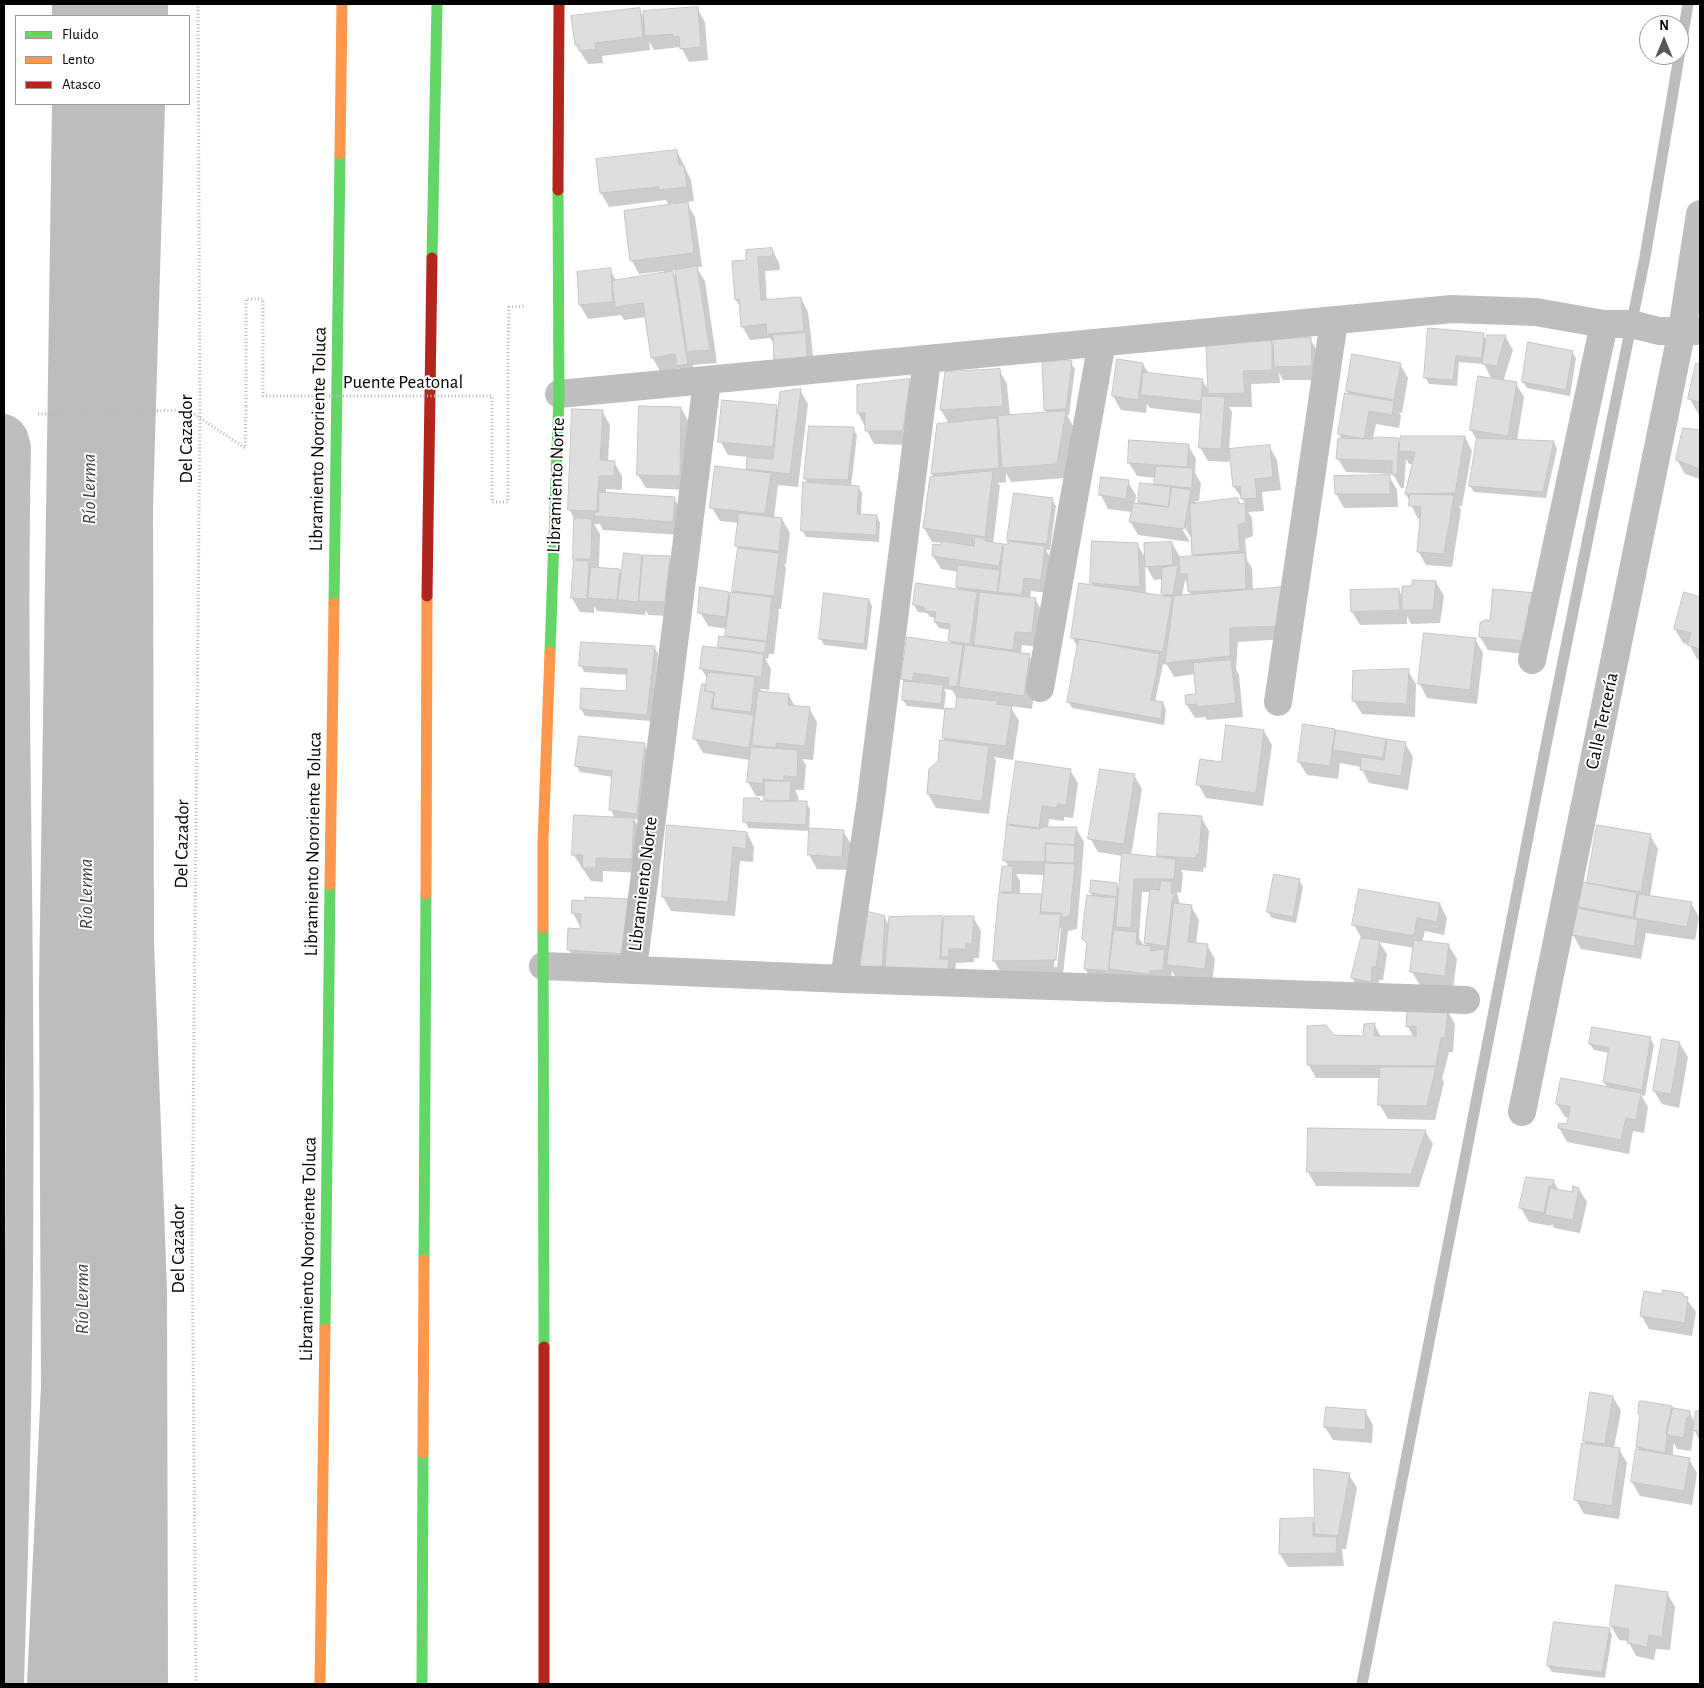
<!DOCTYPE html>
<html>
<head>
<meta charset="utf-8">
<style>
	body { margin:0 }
	#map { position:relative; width:1704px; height:1688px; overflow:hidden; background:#fff; font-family:"Alegreya Sans",sans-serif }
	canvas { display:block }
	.frame { position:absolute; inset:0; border:5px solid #000; pointer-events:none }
	.legend { position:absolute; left:15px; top:15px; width:175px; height:90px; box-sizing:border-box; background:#fff; border:1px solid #999; margin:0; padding:6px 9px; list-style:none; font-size:15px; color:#000 }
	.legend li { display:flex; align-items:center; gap:10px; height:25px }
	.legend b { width:25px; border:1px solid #999 }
	.north { position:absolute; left:1639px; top:15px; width:50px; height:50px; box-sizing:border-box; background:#fff; border:1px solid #999; border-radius:50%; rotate:0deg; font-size:14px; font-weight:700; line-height:20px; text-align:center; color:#000 }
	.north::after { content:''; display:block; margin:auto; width:18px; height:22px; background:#595959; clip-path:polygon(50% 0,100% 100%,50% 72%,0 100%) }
</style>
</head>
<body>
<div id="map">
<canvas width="1704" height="1688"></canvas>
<div class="frame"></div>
<ul class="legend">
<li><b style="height:6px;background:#63d668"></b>Fluido</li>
<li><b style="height:6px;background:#ff974d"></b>Lento</li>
<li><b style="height:6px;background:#b3261e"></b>Atasco</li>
</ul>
<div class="north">N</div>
</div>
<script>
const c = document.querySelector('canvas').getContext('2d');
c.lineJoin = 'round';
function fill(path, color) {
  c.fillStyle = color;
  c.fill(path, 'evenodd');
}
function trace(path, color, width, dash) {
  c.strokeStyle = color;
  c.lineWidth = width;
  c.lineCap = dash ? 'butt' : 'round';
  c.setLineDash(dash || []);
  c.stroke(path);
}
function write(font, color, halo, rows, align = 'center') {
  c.font = font + ' "Alegreya Sans",sans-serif';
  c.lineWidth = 4;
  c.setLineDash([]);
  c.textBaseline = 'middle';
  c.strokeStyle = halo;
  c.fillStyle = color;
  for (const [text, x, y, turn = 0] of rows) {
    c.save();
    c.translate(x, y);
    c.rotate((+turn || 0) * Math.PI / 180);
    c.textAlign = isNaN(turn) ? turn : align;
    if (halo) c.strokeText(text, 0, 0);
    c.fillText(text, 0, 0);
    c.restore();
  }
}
const water = new Path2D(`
	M52 4H168V16H52Z
	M52 104H165L153 506 154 943 167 1289 168 1684H27L41 1386 39 987Z`);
const shadow = new Path2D(`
	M697 8 705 22 708 60 689 62 681 47 654 50 649 41 650 50 602 56 603 63 588 64 576 45 639 9 645 19Z
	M677 151 691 180 694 201 686 202 695 217 702 267H696L705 281 717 363 693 365 695 377 686 379 680 368 660 371 652 357 646 317 624 320 621 315 588 319 580 305 610 270 617 282 664 274V271L639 274 632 261 675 205V203L668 204 666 200 609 207 601 193 597 160ZM672 270H676L677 279Z
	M772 249 779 263 780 270 765 271 767 301 801 298 808 312 815 372 775 345 770 338 750 340 742 326 741 308 736 300 747 261Z
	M1483 335 1487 341 1505 336 1513 350 1503 382 1516 384 1524 397 1517 441 1554 442 1557 449 1546 498 1474 492 1470 486 1478 442 1471 430 1492 380 1484 364 1459 362 1457 386 1429 384 1425 377Z
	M1310 339 1318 352 1319 380H1283L1279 373 1280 383 1251 384 1252 407H1229L1232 412 1229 450 1269 446 1277 460 1281 490 1262 492 1264 511 1248 512 1252 518 1253 536 1245 539 1247 560 1252 568 1253 591 1286 639 1238 642 1236 669 1239 675 1243 717 1207 720 1205 717 1195 718 1187 705 1197 695 1195 674 1174 677 1167 665 1163 664 1155 702 1163 703 1166 710 1164 725 1072 708 1068 701 1078 648 1072 637 1094 587 1091 582 1137 544 1146 559 1172 543 1180 557H1195L1193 541 1182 523 1180 525 1190 542 1138 535 1130 521 1132 512 1108 509 1101 495 1128 482 1136 495 1135 504 1141 505 1139 502 1155 485 1156 478 1137 476 1129 463 1188 445 1196 459 1195 473 1201 483 1199 501H1195L1197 504 1238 499 1241 505 1246 504 1234 487 1231 452 1229 462 1208 461 1200 447 1202 414 1150 408 1147 404 1146 413 1121 410 1113 396 1143 364 1149 374 1202 380 1209 391 1271 342 1275 348ZM1145 564 1154 580 1163 579 1164 597 1146 595ZM1185 580 1189 586 1191 596H1182Z
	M1572 352 1576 358 1570 396 1527 388 1523 382Z
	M1044 363H1071L1075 369 1069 415H1067L1073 426 1065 478 1011 482 1006 473V482L998 483 1000 486 993 544 1002 545 1004 549 1009 546V539L1052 500 1056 506 1050 550H1046L1052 560 1048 593 1031 591 1030 599H1035L1043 613 1039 647 1022 645 1021 654 1029 656 1037 669 1032 709 1010 706 1019 721 1013 760 994 757 996 761 989 814 936 808 928 794 946 742 943 738 946 710 907 706 903 700 905 683 902 679 952 645 950 641 951 630 939 628 935 622 936 618 930 617 927 613 918 612 914 605 959 590 957 587 959 572 941 569 933 556 943 543 932 542 924 528 935 478 932 474 939 425 949 424 941 410 946 373 999 370 1007 384 1010 417 1048 414 1045 410ZM944 689 952 690 958 700 956 711 944 709 946 693Z
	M1400 364 1408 378 1402 413 1399 412 1401 416 1399 428 1376 424 1373 439H1398L1401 445 1465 437 1472 451 1462 506H1459L1461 510 1452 567 1426 565 1418 551 1421 519H1418L1406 494 1413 464H1409L1406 459 1404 488H1401L1393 474 1346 472 1338 459 1342 439 1339 434 1349 395 1347 391Z
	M1697 365H1700V417L1690 399Z
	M909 380 917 394 911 445 874 444 858 413 859 386Z
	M800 390 808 404 798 487 778 485 774 518 782 519 790 533 786 564H784L786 568 781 609H778L779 612 774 654H769L768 659 765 658 771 669 769 690 760 689 762 693 789 695 795 707 809 708 817 722 813 760 802 759 806 765 804 790H795L798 796V802L806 803 810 809 809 830 843 831 851 844 849 870 817 869 809 855 810 831 748 828 745 821 760 803H767L765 796H756L748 782 750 760 703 753 695 739 703 686H707L708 680 701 668 722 650 720 646 728 638 727 629 708 626 700 612 728 593 732 599 739 550 736 545 739 523 720 521 712 508 747 471 749 457 728 455 720 441 776 406 779 412Z
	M681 408 689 422 687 490 646 488 638 475Z
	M602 411 610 425 608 462H614L622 476V490L606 489V494L674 498 682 512 681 535 603 530 600 524H594L600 534 599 568 619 570 622 575 642 556 644 560 669 557 677 571 672 616 648 615 646 610 645 615 597 611 594 606V613L580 612 572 598 576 561 575 520 569 509Z
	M853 428 857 435 851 487H858L862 493 861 515 877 516 880 523 879 542 806 537 802 530 808 484 805 478Z
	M1684 430 1700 432V479L1685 474 1677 460Z
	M1389 476 1397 490 1398 507 1344 508 1336 494Z
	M1436 582 1444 596 1440 623 1411 624 1407 616V624L1360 625 1352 612 1399 590 1403 598Z
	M1536 594 1533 655 1488 650 1480 637 1491 622Z
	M1685 594 1700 598V660L1697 659 1689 644 1683 643 1675 629Z
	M869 600 872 606 867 650 824 645 821 639Z
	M1475 639 1483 653 1477 704 1427 698 1420 684Z
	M654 647 658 654 651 721 585 716 581 709 582 689 627 692 628 675 584 672 581 665Z
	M1408 671 1416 684 1415 717 1362 714 1354 701Z
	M1304 726 1405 743 1413 757 1408 790 1369 783 1361 767 1340 763 1338 779 1307 775 1299 762Z
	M1264 731 1272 745 1263 806 1206 798 1198 784Z
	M644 744 648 751 640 820 634 819 642 833 639 873 603 871V882L591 881 573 854 615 818 611 810 613 777 580 772 576 765Z
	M1070 770 1078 783 1073 818 1064 817V821L1049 819 1048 828H1076L1084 842 1077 929 1068 931 1063 974H1002L994 961 1002 894 1001 891 1009 868 1005 860 1011 827 1009 823ZM1016 874 1046 875 1044 899 1041 895 1020 894V881ZM1058 928H1061L1057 967H1054Z
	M1134 775 1142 789 1131 856 1160 858 1158 856 1201 817 1209 831 1206 868 1204 867 1203 872 1181 870 1183 874 1181 893 1177 892 1180 905 1191 906 1199 920 1196 944 1207 945 1215 959 1212 983 1176 979 1172 971 1171 983 1093 982 1085 969 1088 946 1083 939 1093 897 1091 893 1117 885 1120 891 1123 856 1098 852 1090 838ZM1142 892H1151L1145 943 1147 947 1144 946 1139 938Z
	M747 833 754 847 753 862 740 861 735 916 671 911 663 897Z
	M1650 835 1658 849 1650 896 1691 903 1699 917 1695 940 1646 933 1641 959 1581 949 1573 935 1582 911 1580 906 1588 884Z
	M1299 880 1303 887 1296 923 1272 918 1268 912Z
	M586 902 632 967 577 964 569 950 582 930 573 913Z
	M1440 904 1447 918 1444 935 1425 931 1422 942 1449 946 1457 959 1453 989 1420 985 1412 972 1415 948 1379 942 1387 954 1383 980H1379L1378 995 1360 991 1352 978 1362 939 1354 925Z
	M884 917 889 925 941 917 945 923 973 917 981 931 979 958H974V962L956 963 955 972 867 981Z
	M1447 1010 1455 1024 1453 1052H1449L1442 1079 1444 1082 1435 1120 1388 1119 1380 1105 1381 1078H1316L1308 1064 1334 1036 1364 1038 1374 1024 1381 1037 1414 1038 1408 1027V1011Z
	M1650 1038 1654 1045 1645 1096 1641 1095 1648 1107 1644 1133 1633 1131 1629 1154 1567 1142 1559 1128 1560 1125 1568 1126 1569 1118 1565 1117 1557 1104 1607 1088 1604 1082 1609 1053 1594 1050 1590 1044Z
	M1680 1044 1688 1057 1679 1108 1662 1104 1654 1091Z
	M1425 1131 1433 1144 1419 1187 1316 1186 1308 1172Z
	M1554 1182 1559 1191 1573 1193 1579 1189 1587 1202 1580 1233 1554 1228 1552 1224 1551 1226 1529 1222 1521 1208Z
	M1683 1294 1696 1312 1692 1336 1649 1329 1641 1315 1662 1295Z
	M1613 1397 1621 1411 1614 1448 1619 1449 1627 1463 1619 1519 1584 1514 1576 1500 1586 1445 1584 1441Z
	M1672 1407 1689 1412 1695 1423 1697 1412 1700 1413V1441L1694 1430 1691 1451 1677 1449 1674 1443 1673 1447V1456L1689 1459 1697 1473 1692 1505 1640 1496 1632 1482 1637 1450 1640 1451 1637 1447 1641 1417 1639 1414Z
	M1365 1411 1373 1425 1372 1443 1333 1440 1325 1427Z
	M1349 1475 1357 1488 1346 1549H1342L1344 1566 1288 1567 1280 1554 1312 1520 1316 1527Z
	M1667 1593 1675 1607 1670 1650 1656 1649 1654 1660 1636 1656 1628 1641 1619 1640 1611 1626Z
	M1609 1629 1612 1635 1605 1678 1552 1672 1548 1666Z`);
const stream = new Path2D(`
	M1362 1684 1547 740 1645 257 1688 4`);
const building = new Path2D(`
	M698 7 701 47 680 49 679 36 673 37V34L645 36 643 11Z
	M640 8 643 37 595 43 596 49 579 51V45H575L571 16Z
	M677 150 679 165H684L687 187 659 190V187L600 193 596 159Z
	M688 202 694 253 630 261 624 211Z
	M772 248 773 256 758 257 761 300 801 297 804 331 767 334 766 324 741 327 739 299 735 300 732 261 746 260V250Z
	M697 266 710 350 687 352 675 270Z
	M611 268 613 302 579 305 577 272Z
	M673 271 688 364 677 366 675 354 651 358 643 303 615 307 612 281Z
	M1428 328 1484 333 1482 358 1456 356 1453 380 1424 378Z
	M806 333 807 358 774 360 773 335Z
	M1487 335H1506L1497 366 1482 364Z
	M1311 338 1312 366 1274 367 1273 339Z
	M1272 341V370L1243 371 1245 393 1208 394 1206 343Z
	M1528 342 1573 351 1566 390 1522 382Z
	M1352 354 1401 363 1394 400 1346 391Z
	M1117 359 1143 363 1138 400 1112 396Z
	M1072 361 1066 409 1044 410 1042 362Z
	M1696 363 1700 364V402L1688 399Z
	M1000 369 1003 406 940 410 945 372Z
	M1143 372 1203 379 1201 401 1141 395Z
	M1478 376 1517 382 1508 436 1470 430Z
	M910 379 903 431H865V413H857V385Z
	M801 389 790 474 746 469 747 457 773 459 780 392Z
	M1345 393 1394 401 1392 415 1369 411 1364 439 1338 434Z
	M1202 396 1225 397 1221 449 1199 448Z
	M722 400 777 405 773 447 718 442Z
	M639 406 681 407 680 476 637 475Z
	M572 409 603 410 600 460 615 461 614 476H599L597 511 568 510Z
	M1066 411 1057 464 1002 468 998 416Z
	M997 418 999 468 931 474 937 424Z
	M809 426 854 427 848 480 804 479Z
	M1683 428 1700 430V469L1676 460Z
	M1401 436H1465L1455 493 1405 494 1415 452 1399 451Z
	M1376 437 1399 438 1397 475H1392V461L1336 459 1338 438 1371 439Z
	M1477 438 1554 441 1543 492 1469 486Z
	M1129 440 1189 444 1187 467 1128 463Z
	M1270 445 1273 477 1255 479 1257 498 1241 499 1240 486 1233 487 1229 449Z
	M715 466 771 473 765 514 710 508Z
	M1156 466 1193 468 1192 488 1154 485Z
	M993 471 985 537 923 528 930 477Z
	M1390 475V494H1335L1334 476Z
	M1101 477 1129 480 1126 499 1099 495Z
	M803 482 859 486 857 514 877 515 876 535 801 531Z
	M1140 483 1171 486 1168 507 1138 502Z
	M1172 487 1191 490 1184 529 1129 522 1133 503 1168 507Z
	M599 492 675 497 673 522 594 516 595 512H598Z
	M1014 493 1053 498 1047 544 1007 540Z
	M1410 494 1454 495 1444 554 1417 552 1421 507 1409 506Z
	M1238 498 1239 504 1245 503 1246 522 1238 525 1240 551 1192 555 1190 504Z
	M739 513 782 518 779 551 735 546Z
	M574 518 592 519 591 559H573Z
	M975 537 985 538V541L1003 544 999 566 932 556 933 544 941 545 942 541 974 546Z
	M1008 541 1045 546 1041 580 1024 578 1022 595 998 592 1004 544H1008Z
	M1092 541 1138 543 1140 587 1090 583Z
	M1172 542 1173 565 1145 567 1144 543Z
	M738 548 779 553 774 596 732 591Z
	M624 553 642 555 638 602 618 600Z
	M1245 553 1246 589 1188 592 1187 574H1180L1179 557Z
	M643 555 670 556 665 602 639 601Z
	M574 560 589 561 587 599 571 598Z
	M958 565 1000 570 997 592 956 587Z
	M1178 565 1173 595 1161 594 1162 568Z
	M591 567 620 569 617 600 588 598Z
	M1413 580 1436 581 1433 610H1402V586H1411Z
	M916 583 977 592 970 644 948 641 950 624 934 622 936 612 925 611 924 607 913 605Z
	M1079 583 1172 597 1163 652 1071 638Z
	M700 587 729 592 726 617 698 613Z
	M1284 587 1279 626 1230 628V656L1165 663 1174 596Z
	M1399 589 1400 610 1351 612 1350 590Z
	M1493 589 1536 593 1535 604H1529L1526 641 1479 637 1480 623 1485 620H1490Z
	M731 592 772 597 767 641 725 636Z
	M980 592 1036 598 1032 633 1015 632 1013 650 974 645Z
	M1684 592 1700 597V649L1687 645 1691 633 1674 629Z
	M824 593 869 599 864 644 819 639Z
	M1424 633 1476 638 1470 690 1418 684Z
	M719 636 766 642 765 653 718 647Z
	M907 637 963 645 957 687 948 686 949 678 914 673 912 681 901 679Z
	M1079 639 1160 654 1151 700 1163 702 1161 719 1067 702Z
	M581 642 655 646 647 715 580 709 581 688 626 691 627 669 579 666Z
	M965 645 1030 654 1024 696 959 687Z
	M703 646 764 654 761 677 700 669Z
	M1231 660 1236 703 1197 707V704L1186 705 1185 695 1196 694 1193 663Z
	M1409 669 1407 704 1352 701 1353 671Z
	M708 672 755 677 751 712 713 708 714 692 705 691Z
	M904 681 943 685 941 704 902 700Z
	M702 684H706L705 691 714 693 711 709 754 715 749 748 693 739Z
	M758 691 789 694 788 705 810 707 805 746 776 743V748L752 745Z
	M957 697 999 701 996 704 1012 706 1006 746 942 738 945 708 955 709Z
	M1303 724 1335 729 1330 766 1298 762Z
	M1226 725 1264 730 1256 793 1196 785 1200 759 1221 762Z
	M1336 730 1386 739 1383 758 1333 750Z
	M579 736 645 743 637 814 609 810 612 771 575 766Z
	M1387 739 1406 742 1401 776 1360 770 1361 757 1384 760Z
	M940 740 989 746 982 801 927 794 929 769 938 761Z
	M751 747 798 750 797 777 784 776V781L763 779V784L747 782Z
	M1016 761 1071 769 1066 805 1057 804V808L1042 806 1039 828 1007 824Z
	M1100 769 1135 774 1124 844 1088 839Z
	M765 781H791L790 801 764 800Z
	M744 798H759L760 801H807L806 825 743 822Z
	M1159 813 1202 816 1199 855 1196 854V858L1157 856Z
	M574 815 634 818 632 859 596 858V868H582L583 855H572Z
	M667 825 747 832 746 849 733 847 728 902 662 897Z
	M1007 825 1040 829 1041 827H1077L1074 845 1045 843V862L1003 861Z
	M1597 825 1651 834 1641 892 1587 883Z
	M809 828 844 830 842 857 808 855Z
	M1046 844 1075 845 1074 863 1046 862Z
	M1122 853 1176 859 1174 879H1134L1131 928 1116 927Z
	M1045 863 1075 864 1070 915 1066 917H1062V913L1041 912Z
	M1013 866 1012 892H999L1002 867Z
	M1274 874 1300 879 1293 917 1267 912Z
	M1091 880 1117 883V897L1090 893Z
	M1161 880 1172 882 1171 893 1175 894 1172 901 1167 946 1144 943 1150 889 1159 890Z
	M1583 882 1637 893 1633 917 1578 907Z
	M1359 889 1440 903 1437 922 1417 918 1414 936 1352 925Z
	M999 893 1042 894 1040 914H1061L1056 960 993 961Z
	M1639 894 1692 902 1687 927 1635 918Z
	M1087 895 1116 898 1108 971 1084 969 1087 943 1082 939Z
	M585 897 628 899 625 954 567 950 568 928 580 929 581 914 571 913 572 900 585 901Z
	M1174 903 1192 905 1188 942 1208 944 1205 969 1167 965Z
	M1577 908 1638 920 1634 946 1572 935Z
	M866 911 885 916 882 971 857 967Z
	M942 916 940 959H949L948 971 885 968 889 917Z
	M944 916H974L972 944H966V949H949L948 957H941Z
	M1114 930 1137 932 1136 944 1151 946V951L1165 949 1163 970 1150 971V974L1109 969Z
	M1361 938 1380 940 1376 967H1372L1371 982 1351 978Z
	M1414 940 1449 944 1445 976 1410 972Z
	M1448 1009 1445 1038H1441L1436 1066 1307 1065V1026L1326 1025 1334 1035 1363 1036 1364 1024 1375 1023 1374 1036H1416V1026L1406 1027 1407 1010Z
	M1592 1027 1651 1037 1642 1090 1603 1082 1609 1048 1589 1044Z
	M1662 1039 1680 1042 1671 1094 1653 1091Z
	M1380 1067H1436L1427 1106 1378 1105Z
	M1561 1078 1641 1093 1636 1120 1626 1118 1621 1140 1558 1128 1559 1123 1567 1124 1570 1107 1556 1104Z
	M1308 1128 1426 1130 1411 1174 1307 1172Z
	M1526 1177 1554 1180 1553 1186H1549L1544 1213 1519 1208Z
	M1573 1186 1579 1188 1573 1220 1545 1215 1550 1188 1572 1192Z
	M1663 1290 1683 1293V1296L1688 1297 1685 1323 1640 1316 1644 1291 1662 1294Z
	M1590 1392 1613 1396 1605 1444 1583 1441Z
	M1642 1401 1672 1406 1666 1433 1667 1435 1665 1453 1636 1447 1640 1415 1638 1414 1639 1402Z
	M1326 1407 1366 1410 1365 1430 1324 1427Z
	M1673 1408 1690 1411V1417H1687L1683 1438 1668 1435 1667 1433Z
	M1696 1411H1700V1432L1693 1430Z
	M1582 1443 1620 1448 1612 1506 1574 1500Z
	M1636 1449 1690 1458 1684 1491 1631 1482Z
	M1314 1469 1350 1473 1338 1536 1315 1534Z
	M1313 1518V1536L1337 1537 1336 1553 1279 1554 1280 1519Z
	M1616 1585 1668 1592 1662 1637 1649 1635 1647 1647 1627 1643 1629 1629 1610 1626Z
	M1554 1622 1610 1628 1602 1672 1547 1666Z`);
const path = new Path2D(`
	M508 353 509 307 526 306
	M38 414 188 410 245 448 246 406
	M196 1684 192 1234 200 419 198 4`);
const street = new Path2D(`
	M559 394 1452 309 1536 312 1604 324H1631L1659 331H1700
	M4 428C14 431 15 438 17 448 13 630 18 812 19 994 21 1225 18 1454 10 1684
	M1532 660 1604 324
	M1040 688 1102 342
	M1278 702 1334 321
	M543 966 844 979 1466 1000
	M633 969 707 381
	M844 979 870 806 927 361
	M1522 1112 1682 330 1700 214`);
const fast = new Path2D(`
	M432 258 437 4
	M334 603 340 154
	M550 652 559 394 558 190
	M543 928 544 1347
	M424 1260 426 894
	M325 1329 330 885
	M422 1684 423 1453`);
const slow = new Path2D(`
	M340 154 342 4
	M330 885 334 603
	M426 894 427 596
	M543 928V843L550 652
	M423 1453 424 1260
	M320 1684 325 1329`);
const jam = new Path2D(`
	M558 190 559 4
	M427 596 432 258
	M544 1347V1684`);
const pathBridge = new Path2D(`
	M246 406V299H263V396H492V502H508V353`);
const streetNames = [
	["Puente Peatonal",403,382],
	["Del Cazador",186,439,-90],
	["Libramiento Nororiente Toluca",318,439,-89],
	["Libramiento Norte",556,485,-88],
	["Calle Tercería",1602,721,-78],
	["Del Cazador",182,844,-89],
	["Libramiento Nororiente Toluca",313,844,-89],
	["Libramiento Norte",643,884,-83],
	["Del Cazador",178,1249,-90],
	["Libramiento Nororiente Toluca",308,1249,-89]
];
const waterNames = [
	["Río Lerma",89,489,-90],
	["Río Lerma",86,894,-90],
	["Río Lerma",82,1299,-90]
];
fill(water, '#bdbdbd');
fill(shadow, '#0003');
trace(stream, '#bdbdbd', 11);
fill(building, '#dedede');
trace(building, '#c6c6c6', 1);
trace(path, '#b9b9b9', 3, [1, 2.5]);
trace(street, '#bebebe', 28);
trace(fast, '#63d668', 11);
trace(slow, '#ff974d', 11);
trace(jam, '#b3261e', 11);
trace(pathBridge, '#b9b9b9', 3, [1, 2.5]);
write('19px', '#000', '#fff', streetNames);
write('italic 20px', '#424242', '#fff', waterNames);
</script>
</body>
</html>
